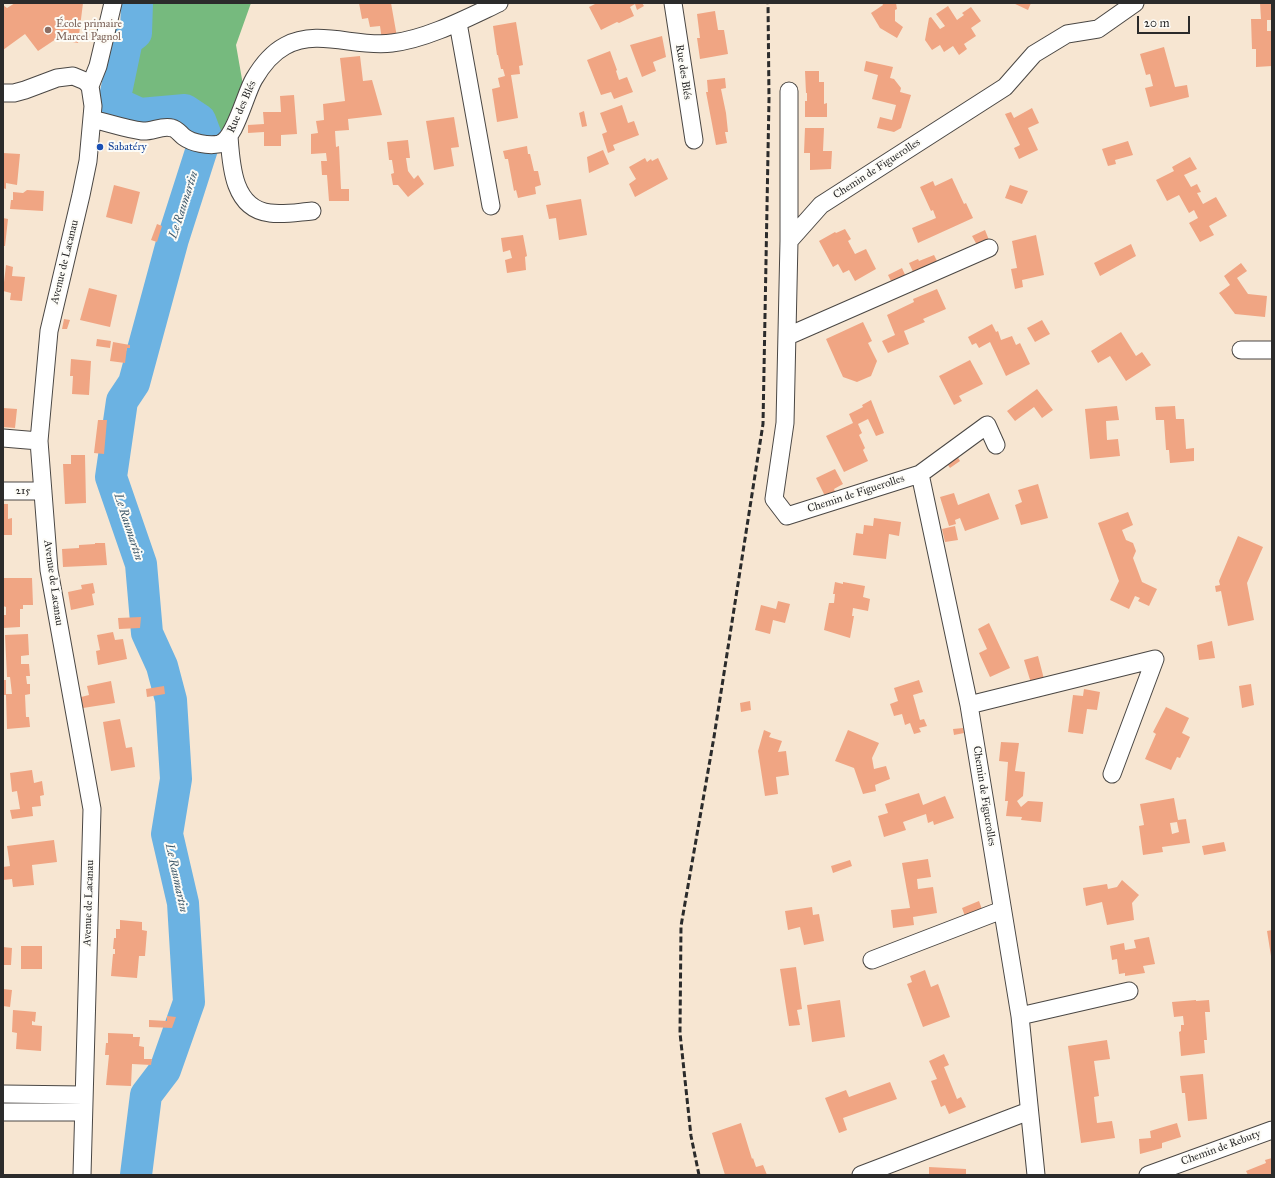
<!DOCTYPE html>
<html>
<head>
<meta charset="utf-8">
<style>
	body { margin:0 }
	#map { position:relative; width:1275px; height:1178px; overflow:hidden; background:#f7e6d2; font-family:"IM FELL Great Primer",serif }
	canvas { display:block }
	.frame { position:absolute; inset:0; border:4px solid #2b2b2b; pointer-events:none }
	.scale { position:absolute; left:1137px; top:16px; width:53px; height:18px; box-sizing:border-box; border:2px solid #2b2b2b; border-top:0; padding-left:5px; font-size:12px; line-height:14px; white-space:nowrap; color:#2b2b2b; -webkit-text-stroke:3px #fdfcf7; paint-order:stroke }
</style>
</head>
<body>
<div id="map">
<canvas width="1275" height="1178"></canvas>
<div class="frame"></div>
<div class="scale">20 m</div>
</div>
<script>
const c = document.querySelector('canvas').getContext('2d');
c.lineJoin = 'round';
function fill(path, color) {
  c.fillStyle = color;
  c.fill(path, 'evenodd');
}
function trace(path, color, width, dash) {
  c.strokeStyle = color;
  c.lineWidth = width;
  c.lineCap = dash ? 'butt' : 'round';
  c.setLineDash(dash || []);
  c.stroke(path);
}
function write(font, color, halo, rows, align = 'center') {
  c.font = font + ' "IM FELL Great Primer",serif';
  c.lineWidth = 4;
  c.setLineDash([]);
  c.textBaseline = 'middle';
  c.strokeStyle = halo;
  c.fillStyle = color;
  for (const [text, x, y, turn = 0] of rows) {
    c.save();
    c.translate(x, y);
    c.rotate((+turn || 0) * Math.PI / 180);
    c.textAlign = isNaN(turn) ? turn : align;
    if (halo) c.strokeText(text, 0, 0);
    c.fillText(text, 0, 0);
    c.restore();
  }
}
const forest = new Path2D(`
	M127 3H251L236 45 243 85 224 134 192 130 103 104Z`);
const river = new Path2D(`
	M136 1175 146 1095 165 1070 189 1002 183 903 167 834 176 779 171 700 162 666 147 633 141 564 111 477 122 401 134 383 173 239 206 136 200 120 185 110 140 114 114 102 127 40 136 33 137 3`);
const building = new Path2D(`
	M15 3H83L78 43 56 39 38 51 25 34 3 50V5L7 8Z
	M359 3H391L397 37 382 40 380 26 370 27 368 18 362 19Z
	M597 3H642L644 6 637 10 635 4 630 7 634 16 619 23 617 22 601 30 589 7Z
	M882 3H896L897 9 895 10V21L903 27 897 38 880 28 871 13 883 5Z
	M1013 3H1031L1028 10Z
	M1260 3H1272V20H1267V31H1272V66L1256 67V49H1252L1251 19H1261Z
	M948 6 957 20 964 15 962 13 971 7 981 21 971 28 976 36 964 44 967 49 959 55 953 46 944 52 940 45 932 50 925 40 929 18 931 17 940 29 945 26 936 14Z
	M715 11 718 30H724L728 54 700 59 697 38H700L697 14Z
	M516 22 523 65 519 66 520 74 511 75 518 118 497 122 492 89 500 87 498 78 505 76 503 69H501L498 55H497L493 26Z
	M662 36 666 57 653 62 656 71 642 77 630 45Z
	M1164 47 1175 87 1187 85 1189 97 1150 107 1145 88 1153 86 1150 74 1146 75 1140 54Z
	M610 51 617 70 616 71 619 80 627 77 633 92 614 99 611 92 601 95 587 60Z
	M360 56 363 81 372 80 382 115 348 119 349 130 335 131 336 147 339 146 341 189H349V201H329L327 175H322L321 161H327L326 153 311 154V134L318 133 316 121 324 120 323 104 345 101 340 58Z
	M866 61 893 67 890 78 894 79 901 88 900 92 911 95 901 128 894 132 877 128 880 117 892 120 896 105 872 99 878 75 864 71Z
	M805 71H819V82H824V104L827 103V117H805V101H807V93H806Z
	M725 78 726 88 721 89 726 113 728 132H725L727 143 716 145 706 92H708L707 80Z
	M294 95 297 134 281 135V146H264V132L248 133V125L264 124 263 112H281L280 96Z
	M622 105 628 123 634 121 639 135 613 145 615 150 608 153 602 134 607 132 600 113Z
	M1032 108 1039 123 1028 128 1038 150 1019 159 1014 148 1020 145 1005 114 1011 112 1014 118Z
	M584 111 587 126 582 127 579 113Z
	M454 117 459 147 451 148 454 166 434 170 426 121Z
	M805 128H824L823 151H832L831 169 810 170V153H804Z
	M408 140 410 158H406L408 171 414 179 418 175 424 184 408 197 398 185H393L391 174 394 173 392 160H389L387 142Z
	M1128 141 1133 155 1115 160 1116 164 1108 166 1102 149Z
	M527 146 528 154H530L534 171H538L541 185 535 187 536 194 518 198 516 190 514 191 508 159H505L503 151Z
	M603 150 609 164 589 173 587 157Z
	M3 153 20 154 17 185 6 183V189L3 188Z
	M1190 157 1197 169 1184 175 1191 187 1197 184 1201 192 1197 193 1203 204 1216 197 1227 216 1209 226 1214 235 1200 242 1189 223 1198 218 1194 210 1189 213 1179 195 1167 201 1156 180 1174 171 1172 167Z
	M645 158 647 162 651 159 652 161 658 158 668 179 635 197 629 184 636 179 629 167Z
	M952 178 964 204 966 203 973 218 918 243 912 228 936 218 933 210 931 211 920 187 933 181 935 186Z
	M114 185 140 192 132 224 106 217Z
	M1010 185 1028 191 1022 204 1005 198Z
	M27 190 44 191 43 211 10 209 11 200H13V192L23 193Z
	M581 199 587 235 559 240 556 218 549 219 546 205Z
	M3 218 8 219 5 246H3Z
	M157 224 162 226 157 242 151 240Z
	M845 229 851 239 848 241 855 254 866 249 876 269 855 281 849 270 843 273 838 264 833 267 819 241 835 232 836 233Z
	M985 230 989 240 977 245 972 236Z
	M523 235 527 256 525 257 526 270 507 273 505 260 512 258 510 250 503 252 501 238Z
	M1036 235 1044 275 1022 280 1023 287 1015 289 1011 269 1017 268 1012 241Z
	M1131 244 1136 256 1100 276 1094 263Z
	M934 255 938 263 914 274 909 263 918 259 919 261Z
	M1241 263 1247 271 1237 278 1248 294 1267 296 1265 317 1235 314 1219 293 1230 285 1224 276Z
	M6 265 13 267 12 276 25 277 22 301 10 300 11 293 3 291Z
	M902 268 906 277 892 283 888 275Z
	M89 288 117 295 110 327 80 320Z
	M937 289 946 309 923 319 925 322 904 331 909 344 888 353 882 341 895 335 887 315 914 302 913 299Z
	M64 319 70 320 67 329H62Z
	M1042 320 1050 334 1035 342 1027 328Z
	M863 322 872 341 868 343 877 361 871 376 857 382 843 377 826 339Z
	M992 324 996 332 998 331 1001 340 1012 336 1016 345 1020 343 1030 364 1006 376 990 342 979 348 976 343 972 345 968 337Z
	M1121 332 1136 356 1142 352 1151 365 1126 381 1110 356 1098 363 1091 351Z
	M97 339 111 341 110 348 96 346Z
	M113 342 130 345V348H127L125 363 110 361Z
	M71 359 91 361 89 395 72 394 73 376H70Z
	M970 360 983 384 959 396 962 401 954 405 939 376Z
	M1037 389 1053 410 1042 418 1034 407 1015 421 1007 411Z
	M871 400 884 433 876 436 868 419 858 424 862 433 859 435 865 448 863 450 868 461 844 472 826 436 853 423 849 414 863 407 862 405Z
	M1117 406 1119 420 1106 421 1107 440 1118 439 1120 456 1090 459 1085 409Z
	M1175 406 1176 419H1184L1186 449 1194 448V461L1170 463 1169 450H1166L1164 420H1156L1155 407Z
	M3 408 17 409 15 428 3 427Z
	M98 420H107L104 454 94 453Z
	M956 454 960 461 950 468 946 462Z
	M71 455H85L86 503 65 504 63 464H71Z
	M835 469 843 484 834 489 836 494 826 498 816 478Z
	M1038 484 1048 518 1021 525 1015 505 1022 502 1018 490Z
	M954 493 958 505 989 493 999 519 965 531 960 518 955 520 956 524 949 526 940 497Z
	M3 504H8V519L12 518V535H3Z
	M1128 512 1133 525 1122 530 1126 540 1133 543 1136 551 1133 558 1142 582 1157 589 1149 606 1138 601 1140 598 1135 596 1129 609 1110 600 1119 581 1098 523Z
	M874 518 901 522 899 536 889 534 886 559 853 555 856 533 863 534 864 525 873 526Z
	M955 526 958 540 945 542 942 529Z
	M1238 536 1263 547 1247 583 1254 620 1228 626 1221 591 1216 592 1215 586 1220 585 1219 581Z
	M95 543H105L107 565 63 567 62 549 79 548V545L95 544Z
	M3 578H32L33 605H23V609H20V627L3 628V615H6V607L3 606Z
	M835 582 843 584V582L865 586 863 597 870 599 868 611 853 608 852 616H854L850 638 824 630 829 603H834L835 594H833Z
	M93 583 95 593 92 594 94 605 71 610 68 592 82 589 81 585Z
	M778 601 790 604 785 623 773 620 770 634 755 630 761 605 776 609Z
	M141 617 140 628 119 629 118 618Z
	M989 623 1010 668 990 677 979 653 987 649 978 629Z
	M113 632 115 640 123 639 127 659 98 665 96 651 100 650 97 635Z
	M28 634 29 655 21 656V664H29L30 676H26L27 684H30V694L25 695 26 717H29L30 727 7 729 6 695H3V680H6V694H12L10 677H7L5 635Z
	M1212 641 1215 658 1199 660 1197 645Z
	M1038 656 1044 679 1031 683 1024 660Z
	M919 680 923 692 913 695 920 720 924 719 927 726 919 728 921 732 914 734 910 723 905 725 902 714 894 716 890 704 898 701 894 688Z
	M111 681 115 703 83 708 81 697 89 695 87 686Z
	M1251 684 1254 705 1242 708 1239 686Z
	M164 686 165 694 147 697 146 689Z
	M1084 689 1100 692 1097 710 1087 709 1083 734 1068 732 1073 695 1083 696Z
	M750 701 751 710 741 712 740 703Z
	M1166 707 1189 718 1182 733 1190 737 1180 758 1177 757 1171 770 1145 759 1156 734 1153 732Z
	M120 719 126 748 132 747 135 767 111 771 103 722Z
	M963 728 964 733 954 735 953 729Z
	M764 730 771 733 769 737 782 741 778 752 786 751 789 775 776 777 778 794 765 796 758 751Z
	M848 730 879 743 872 758 874 769 886 766 890 779 875 785 876 791 863 794 854 768 835 761Z
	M1001 742 1019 743 1015 771 1025 772 1023 796 1017 801 1021 807 1028 801 1043 802 1041 822 1021 820 1022 817 1006 816 1008 801H1005L1008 762 999 761Z
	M32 770 34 783 42 781 44 795 40 796 41 806 32 807 33 816 12 819 10 810 20 809 17 791 12 792 10 773Z
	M919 793 923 805 945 796 954 818 934 825 933 821 928 823 926 814 903 822 906 830 884 837 878 816 888 813 885 804Z
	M1174 798 1178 820 1186 819 1190 843 1162 847 1163 852 1143 855 1139 826 1144 825 1140 804ZM1177 822 1179 832 1172 834 1170 823Z
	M54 840 57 862 32 865 34 885 13 887 12 879 3 880V867L10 866 7 846Z
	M1224 842 1226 851 1204 855 1202 846Z
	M928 859 931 877 917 879 918 889 933 887 937 913 913 917 914 925 893 928 891 910 910 908 902 863Z
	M850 860 852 866 833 873 831 866Z
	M1122 880 1139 895 1132 903 1134 920 1107 925 1102 902 1086 906 1083 888 1107 884 1108 889 1117 887Z
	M979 901 983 912 966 919 962 908Z
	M812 907 813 915 819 914 824 941 804 945 800 927 788 930 785 911Z
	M120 920 142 922V930L147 931 145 956H139L137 978 111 976 113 954H115V949H113L114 938H116V929H120Z
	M1272 930V956H1271L1267 931Z
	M1149 937 1155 964 1143 966 1145 973 1125 976V973L1119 974 1117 959 1112 960 1110 946 1124 943 1125 950 1136 948 1134 940Z
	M21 946H42V969H21Z
	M3 947 12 948 11 965H3Z
	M796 967 802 1009 797 1010 800 1025 789 1026 780 969Z
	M925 970 931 987 938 984 950 1017 923 1027 907 984 912 982 910 976Z
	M3 989 12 990 10 1007 3 1006Z
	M840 1000 845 1037 812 1042 807 1005Z
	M1196 1000V1001L1209 1000 1210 1012H1205L1207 1040H1204L1205 1053 1181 1056 1179 1032 1181 1031V1025H1184L1183 1016 1174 1017 1172 1002Z
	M13 1010 36 1012 35 1022 32 1021V1025L42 1026 41 1051 16 1049 17 1033 12 1032Z
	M167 1016 176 1017 172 1028 149 1027V1020L167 1021Z
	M108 1033 133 1034V1037H140L139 1046 144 1047V1059H152L151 1065 132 1064 131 1086 106 1085 109 1055H105L106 1043H108Z
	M1107 1040 1110 1059 1094 1061 1099 1096 1094 1097 1097 1123 1112 1121 1115 1138 1081 1143 1068 1046Z
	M944 1054 949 1065 944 1067 957 1099 961 1097 966 1107 949 1114 945 1105 941 1107 931 1081 937 1079 929 1061Z
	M1203 1074 1207 1119 1188 1121 1185 1093H1182L1180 1076Z
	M890 1082 897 1099 843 1118 847 1130 839 1133 825 1098 846 1090 849 1097Z
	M741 1123 752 1159 753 1158 756 1167 763 1165 767 1175H725L712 1133Z
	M1177 1123 1181 1137 1162 1143V1148L1140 1154 1139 1139 1151 1138 1150 1131Z
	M1272 1158V1174L1248 1175 1246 1171 1266 1163 1265 1160Z
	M929 1167 966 1169V1175H929Z`);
const street = new Path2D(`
	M673 3 694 140
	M458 23 491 206
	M90 86 98 66 113 3
	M789 91V241
	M3 93H14L25 90 57 78 73 76 85 81 90 86 93 106 88 161 81 195 49 331 39 441 49 570 92 809 82 1175
	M92 119C109 123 126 129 142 131 152 132 162 125 172 128 177 129 180 134 184 137 192 143 208 146 219 144 235 140 245 94 254 79 261 67 272 53 285 46 318 28 356 48 392 43 427 39 467 18 499 3
	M229 136C231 165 233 209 270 213 283 215 299 212 312 211
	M788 336 989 248
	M1241 350H1272
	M3 438 39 441
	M920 474 987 425 996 445
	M3 491H43
	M969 705 1155 659 1112 774
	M872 960 1002 910
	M1020 1016 1129 991
	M3 1094 83 1095
	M3 1112H83
	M861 1175 1029 1111
	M1036 1175 1020 1016 969 705 920 474 787 516 774 499 785 423 789 241 821 205 1005 87 1034 54 1067 34 1098 29 1135 3
	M1148 1175 1272 1130`);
const rail = new Path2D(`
	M699 1175 691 1136 680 1033 681 926 714 737 763 424 769 99 768 3`);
const markers = [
	[48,30,4,"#8d6e63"],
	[100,147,4,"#1a4fb4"]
];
const educationNames = [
	["École primaire",56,24],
	["Marcel Pagnol",56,37]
];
const streetNames = [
	["Rue des Blés",683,72,81],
	["Rue des Blés",242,107,-66],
	["Chemin de Figuerolles",877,169,-33],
	["Avenue de Lacanau",65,262,-76],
	["215",23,491],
	["Chemin de Figuerolles",856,494,-18],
	["Avenue de Lacanau",53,583,82],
	["Chemin de Figuerolles",984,796,81],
	["Avenue de Lacanau",89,903,-88],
	["Chemin de Rebuty",1221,1148,-20]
];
const transitNames = [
	["Sabatéry",108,147]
];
const waterNames = [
	["Le Raumartin",184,205,-72],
	["Le Raumartin",128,527,72],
	["Le Raumartin",176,878,78]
];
fill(forest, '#76ba7e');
trace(river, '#6bb2e2', 32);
fill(building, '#f0a583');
trace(street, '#4a4744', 19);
trace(street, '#fff', 17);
trace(rail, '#2b2b2b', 3, [6, 3]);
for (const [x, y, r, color] of markers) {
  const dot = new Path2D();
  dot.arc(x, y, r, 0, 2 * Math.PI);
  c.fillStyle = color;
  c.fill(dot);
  trace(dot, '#fdfcf7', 1.5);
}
write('11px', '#785e54', '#fdfcf7', educationNames, 'left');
write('11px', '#2b2b2b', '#fdfcf7', streetNames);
write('11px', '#164399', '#fdfcf7', transitNames, 'left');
write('italic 12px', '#415a6b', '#fdfcf7', waterNames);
</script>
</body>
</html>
